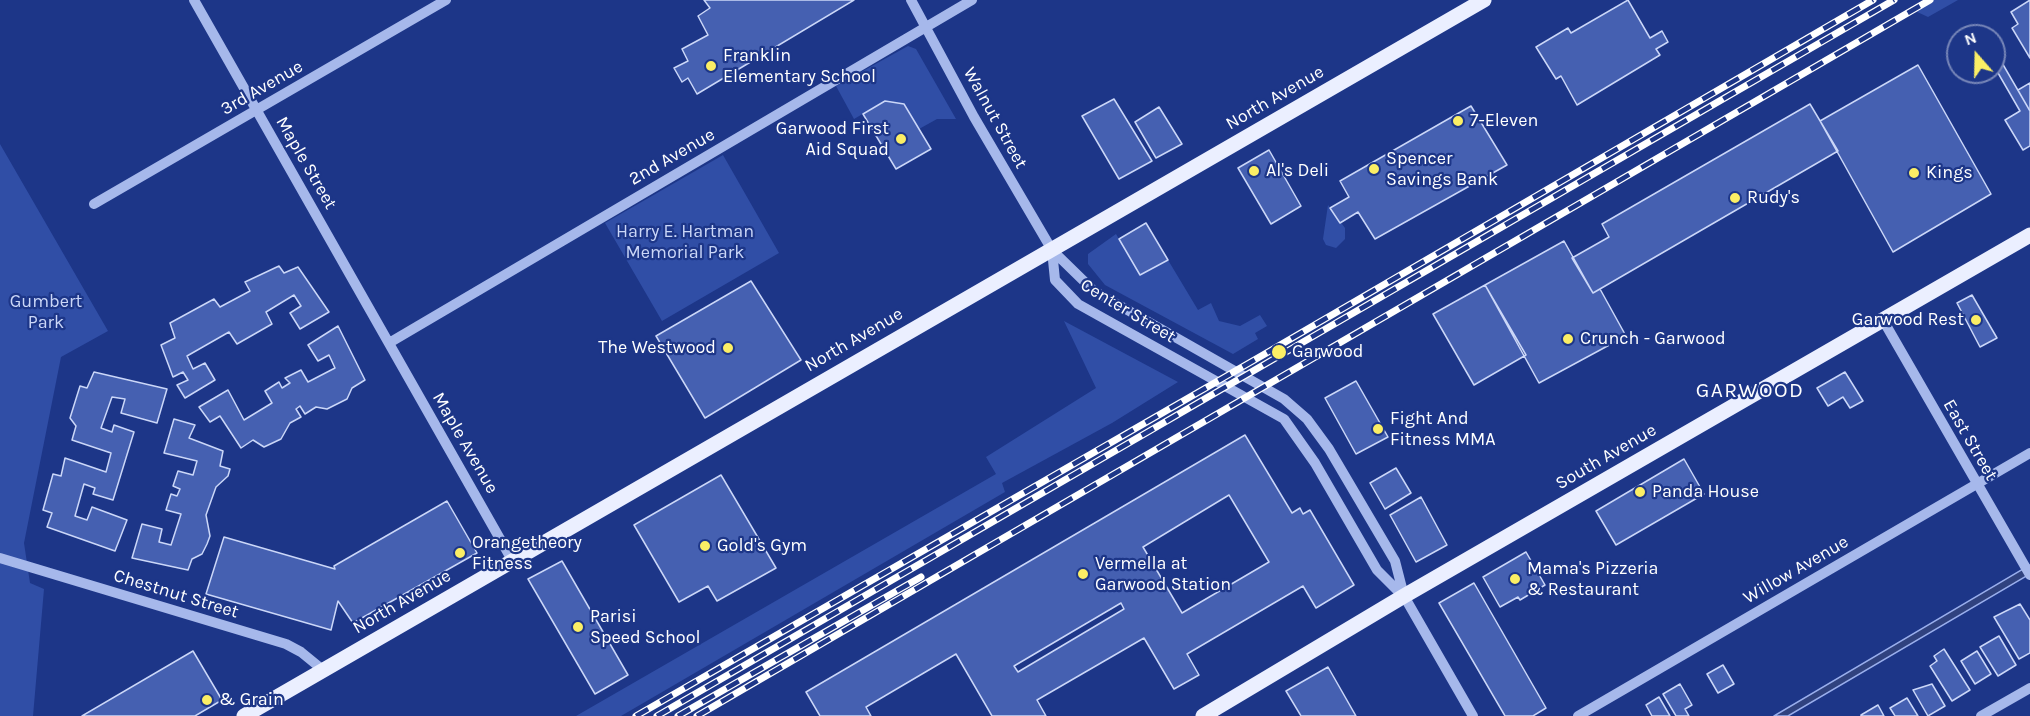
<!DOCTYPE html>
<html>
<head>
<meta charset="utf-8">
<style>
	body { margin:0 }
	#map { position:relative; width:2030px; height:716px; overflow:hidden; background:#1d3688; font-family:Karla,sans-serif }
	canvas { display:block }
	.north { position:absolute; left:1946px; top:24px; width:60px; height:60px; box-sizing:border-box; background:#1d3688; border:2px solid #7786b8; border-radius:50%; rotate:340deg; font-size:16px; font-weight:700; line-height:24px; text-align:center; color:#fff }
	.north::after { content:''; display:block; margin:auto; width:21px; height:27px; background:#fbee65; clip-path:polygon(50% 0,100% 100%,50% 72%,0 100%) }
</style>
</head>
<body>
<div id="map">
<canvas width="2030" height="716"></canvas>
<div class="north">N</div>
</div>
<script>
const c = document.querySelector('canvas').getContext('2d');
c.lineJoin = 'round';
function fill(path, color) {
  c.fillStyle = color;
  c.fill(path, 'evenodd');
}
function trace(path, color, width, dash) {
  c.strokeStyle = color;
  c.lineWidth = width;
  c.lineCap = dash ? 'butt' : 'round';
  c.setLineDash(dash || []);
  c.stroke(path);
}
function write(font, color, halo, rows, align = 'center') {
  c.font = font + ' Karla,sans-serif';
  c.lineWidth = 4.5;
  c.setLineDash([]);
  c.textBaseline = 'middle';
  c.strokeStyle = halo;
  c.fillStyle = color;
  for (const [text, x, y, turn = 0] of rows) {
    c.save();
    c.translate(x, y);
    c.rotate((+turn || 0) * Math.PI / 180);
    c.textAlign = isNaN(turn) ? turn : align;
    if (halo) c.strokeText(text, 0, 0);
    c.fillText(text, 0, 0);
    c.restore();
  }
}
const green = new Path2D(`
	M1930 0H1958L1928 17 1913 10Z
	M908 46 916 49 956 119H937L919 129 904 104 885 101 854 119 836 86Z
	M0 144 108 331 61 357 24 543 30 583 44 589 33 716H0Z
	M723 155 779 253 662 321 605 223Z
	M1328 205 1345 228V239L1336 248 1326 245 1323 239Z
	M1116 234 1140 275 1168 260 1198 310 1211 303 1219 321 1240 326 1260 315 1267 326 1255 333 1258 339 1233 354 1105 285 1088 264V254Z
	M1064 321 1178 382 1112 423 1002 483 1005 492 621 716H576L996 474 986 457 1096 388Z`);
const water = new Path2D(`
	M2030 565V574L1788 716H1774Z`);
const building = new Path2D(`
	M704 0H854L697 94 688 78 682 82 674 68 688 61 682 49 708 35 698 16 710 8Z
	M1628 0 1650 38 1662 31 1668 42 1656 49 1660 55 1577 105 1561 76 1556 79 1536 47 1568 28 1571 33Z
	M2030 0V58L2012 28 2018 24 2011 12Z
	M1994 49 2030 111V146L2023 150 2005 120 2020 111 1994 66Z
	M1918 65 1991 194 1893 252 1820 121Z
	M2030 83V111L2018 90Z
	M1114 99 1152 161 1119 179 1082 116Z
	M885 101 904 104 931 149 896 169 863 114Z
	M1810 104 1838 151 1593 293 1572 258 1609 237 1602 224Z
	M1471 106 1507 165 1375 239 1358 212 1340 223 1330 208 1349 197 1340 181Z
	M1159 107 1182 144 1156 158 1135 122Z
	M1269 150 1301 206 1271 224 1238 168Z
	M1146 223 1168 260 1140 275 1119 239Z
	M1564 241 1593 293 1600 289 1626 336 1539 383 1485 285Z
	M279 266 284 273 298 267 329 312 300 329 290 313 301 306 294 295 266 312 272 324 237 344 229 332 187 356 193 369 205 363 215 380 185 398 177 385 188 380 183 372 173 377 161 345 175 338 170 323 214 299 220 307 250 291 245 282Z
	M751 281 801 360 705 418 656 336Z
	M1485 285 1526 355 1474 385 1433 314Z
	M1972 295 1997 338 1980 347 1957 303Z
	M338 326 365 380 352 388 347 399 327 409 316 407 305 414 300 406 296 409 301 417 290 423 281 439 264 447 253 440 241 448 220 416 210 422 199 407 228 390 244 420 272 403 265 391 279 382 282 388 290 383 285 378 301 370 308 382 335 368 329 355 318 361 308 345Z
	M94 372 167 389 157 423 121 413 125 399 112 397 101 428 112 432 114 425 134 432 113 500 93 494 95 488 84 484 75 516 87 520 92 507 127 520 115 551 47 527 52 513 43 510 53 474 61 476 65 458 106 472 111 453 72 440 76 426 70 418 80 386 87 388Z
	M1845 372 1863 401 1850 408 1843 397 1828 406 1817 388Z
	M1356 381 1388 437 1356 454 1325 398Z
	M174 419 195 425 189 438 223 451 220 466 230 469 228 476 216 487 206 515 210 536 207 544 202 554 192 559 188 570 132 558 142 524 162 529 159 542 171 545 181 514 166 510 171 494 177 496 180 489 173 486 178 471 193 475 197 461 164 453Z
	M1245 435 1292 513 1300 508 1303 514 1310 510 1354 585 1316 608 1303 586 1187 654 1199 675 1174 689 1144 638 1037 700 1046 716H992L956 654 866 707 871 716H820L806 692ZM1229 495 1269 562 1182 613 1143 547ZM1121 603 1124 609 1018 672 1014 666Z
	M1684 459 1704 494 1616 545 1596 511Z
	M1396 468 1411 493 1385 509 1370 483Z
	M721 475 776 568 717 601 708 586 679 602 634 525Z
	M1421 497 1447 545 1416 562 1390 515Z
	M447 501 477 553 353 623 338 601 331 630 206 594 224 537 335 569 334 566Z
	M1526 552 1545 585 1520 600 1518 597 1500 607 1483 577Z
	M562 561 628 675 595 694 528 579Z
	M1474 583 1546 708 1533 716H1505L1439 603Z
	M2020 604 2030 620V653L2019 659 1994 617Z
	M1999 636 2016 665 1998 676 1980 647Z
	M1944 649 1970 690 1952 701 1930 666 1937 661 1934 656Z
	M193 651 222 700 195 716H82Z
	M1977 651 1991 674 1975 684 1961 661Z
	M1723 665 1734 684 1718 693 1707 674Z
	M1328 667 1356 716H1301L1286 691Z
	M1680 684 1692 705 1685 709 1689 716H1676L1663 694Z
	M1932 684 1945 706 1928 716 1913 690Z
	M1659 697 1670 716H1652L1646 705Z
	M1907 698 1918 716H1895L1890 708Z
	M1878 705 1884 716H1861V715Z`);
const minor = new Path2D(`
	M194 0 512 560
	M911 0 974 117 1052 250 1094 291 1284 399 1307 419 1329 449 1395 561 1404 596 1473 716
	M94 204 446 0
	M1052 250 1055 280 1078 304 1284 419 1315 463 1377 570 1402 595
	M1883 320 2030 575
	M389 343 972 0
	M0 558 286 644 301 652 323 670
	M1578 716 2030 453
	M1981 716 2030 688`);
const major = new Path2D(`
	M244 716 1484 0
	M1203 716 1404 596 2030 235`);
const rail = new Path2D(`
	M636 716 1263 355 1873 0
	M657 716 1894 0
	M678 716 921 577
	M697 716 1930 0`);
const markers = [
	[711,66,6,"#fbee65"],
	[1458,121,6,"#fbee65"],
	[901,139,6,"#fbee65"],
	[1374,169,6,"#fbee65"],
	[1254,171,6,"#fbee65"],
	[1914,173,6,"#fbee65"],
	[1735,198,6,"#fbee65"],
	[1976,320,6,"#fbee65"],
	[1568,339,6,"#fbee65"],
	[728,348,6,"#fbee65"],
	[1279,352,8,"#fbee65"],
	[1378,429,6,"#fbee65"],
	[1640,492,6,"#fbee65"],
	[705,546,6,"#fbee65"],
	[460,553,6,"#fbee65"],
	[1083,574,6,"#fbee65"],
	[1515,579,6,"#fbee65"],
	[578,627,6,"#fbee65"],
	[207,700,6,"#fbee65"]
];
const poiNames = [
	["Franklin",723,56],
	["Elementary School",723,77],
	["7-Eleven",1470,121],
	["Garwood First",889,129,"right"],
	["Aid Squad",889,150,"right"],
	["Spencer",1386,159],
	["Savings Bank",1386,180],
	["Al's Deli",1266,171],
	["Kings",1926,173],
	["Rudy's",1747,198],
	["Garwood Rest",1964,320,"right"],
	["Crunch - Garwood",1580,339],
	["The Westwood",716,348,"right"],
	["Garwood",1292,352],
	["Fight And",1390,419],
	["Fitness MMA",1390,440],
	["Panda House",1652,492],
	["Orangetheory",472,543],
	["Fitness",472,564],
	["Gold's Gym",717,546],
	["Vermella at",1095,564],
	["Garwood Station",1095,585],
	["Mama's Pizzeria",1527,569],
	["& Restaurant",1527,590],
	["Parisi",590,617],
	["Speed School",590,638],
	["& Grain",219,700]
];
const streetNames = [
	["3rd Avenue",262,88,-30],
	["North Avenue",1275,98,-30],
	["Walnut Street",995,118,61],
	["2nd Avenue",672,157,-30],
	["Maple Street",306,163,60],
	["Center Street",1128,311,31],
	["North Avenue",854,340,-30],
	["East Street",1970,440,60],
	["Maple Avenue",465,443,60],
	["South Avenue",1606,457,-30],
	["Willow Avenue",1796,570,-30],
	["Chestnut Street",176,594,17],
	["North Avenue",402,602,-30]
];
const parkNames = [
	["Harry E. Hartman",685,232],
	["Memorial Park",685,253],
	["Gumbert",46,302],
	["Park",46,323]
];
const quarterNames = [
	["GARWOOD",1750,391]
];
fill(green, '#304ea6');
fill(water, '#30427f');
trace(water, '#9aafed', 1.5);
fill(building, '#4560b1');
trace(building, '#cbd7f8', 1.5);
trace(minor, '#a6b8eb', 10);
trace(major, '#ebefff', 15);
trace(rail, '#fff', 7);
trace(rail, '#1d3688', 4.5, [14]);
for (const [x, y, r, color] of markers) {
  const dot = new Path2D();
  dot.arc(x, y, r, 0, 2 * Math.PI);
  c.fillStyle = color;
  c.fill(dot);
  trace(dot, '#1d3688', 2);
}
write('18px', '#fff', '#1d3688', poiNames, 'left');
write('18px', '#fff', '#1d3688', streetNames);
write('18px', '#cbd7f8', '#1d3688', parkNames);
c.letterSpacing = '1.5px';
write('21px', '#fff', '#1d3688', quarterNames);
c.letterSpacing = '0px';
</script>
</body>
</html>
